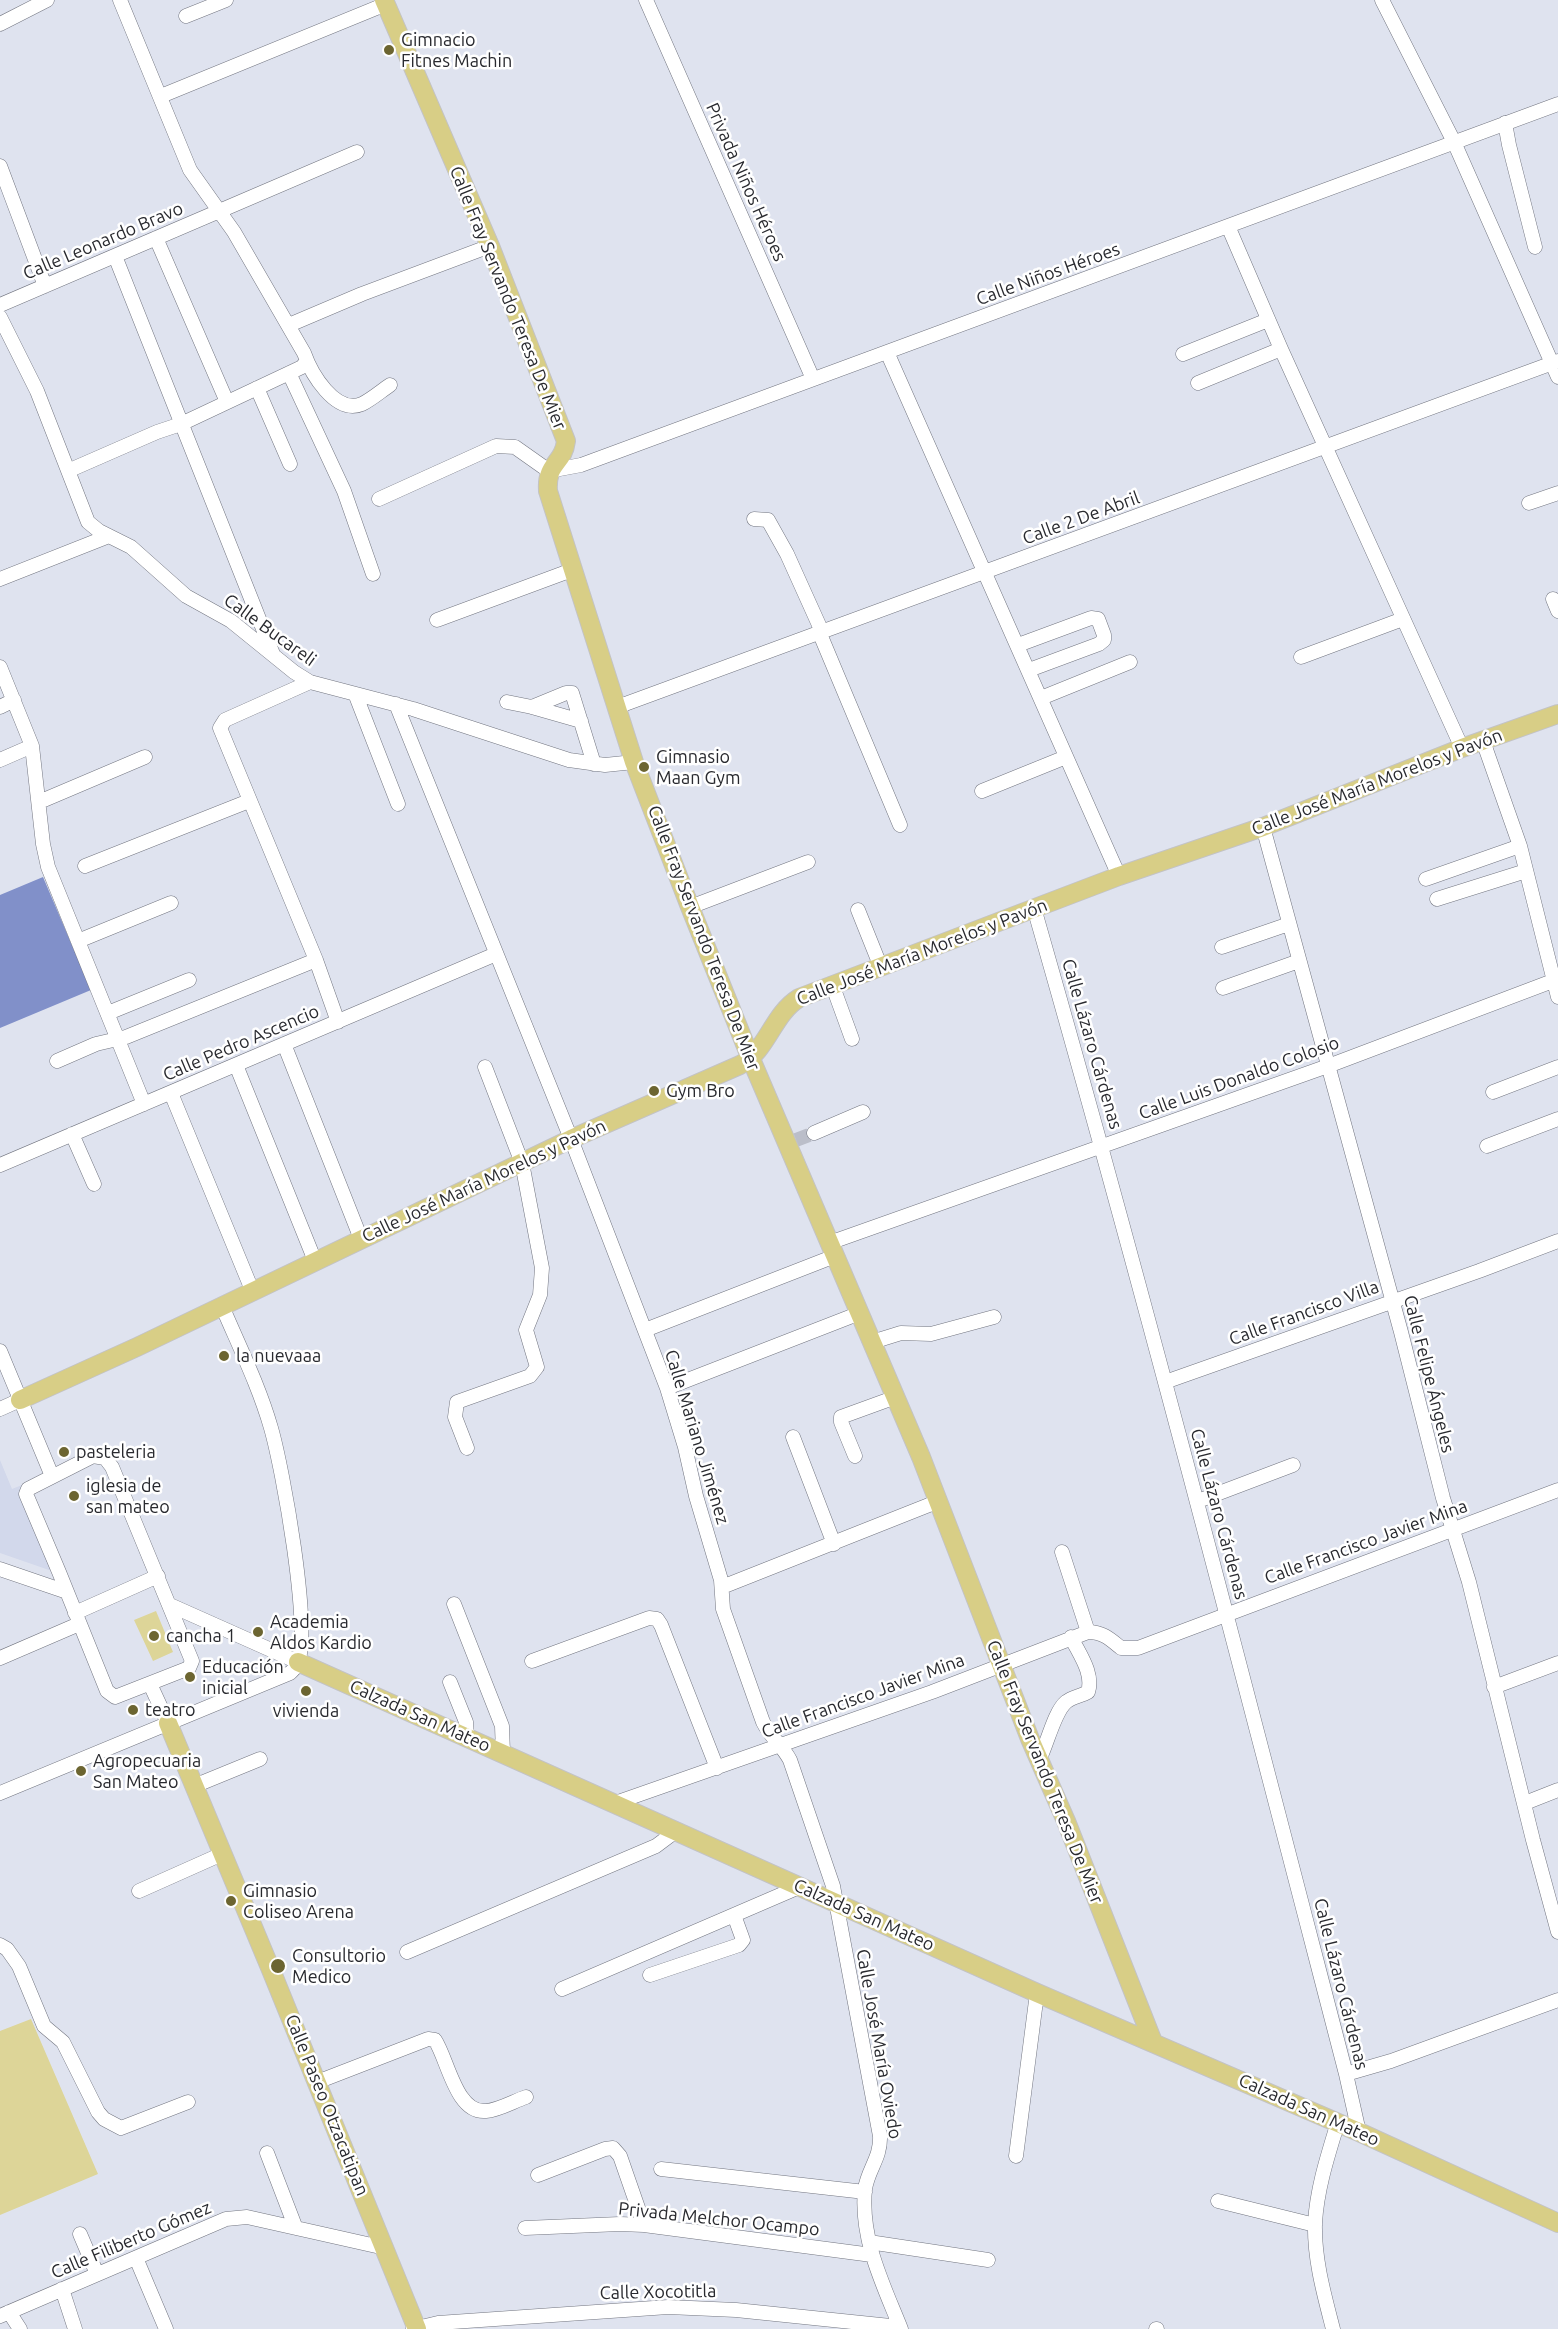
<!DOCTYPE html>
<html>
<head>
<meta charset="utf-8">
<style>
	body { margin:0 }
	canvas { display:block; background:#dfe3ef }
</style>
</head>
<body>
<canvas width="1558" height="2329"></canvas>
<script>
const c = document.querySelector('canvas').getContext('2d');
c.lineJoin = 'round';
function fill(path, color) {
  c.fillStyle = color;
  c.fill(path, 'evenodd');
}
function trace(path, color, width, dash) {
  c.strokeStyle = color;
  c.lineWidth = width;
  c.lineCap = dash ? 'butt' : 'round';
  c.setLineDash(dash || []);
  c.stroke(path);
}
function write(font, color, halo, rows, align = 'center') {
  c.font = font + ' Ubuntu,sans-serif';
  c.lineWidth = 5;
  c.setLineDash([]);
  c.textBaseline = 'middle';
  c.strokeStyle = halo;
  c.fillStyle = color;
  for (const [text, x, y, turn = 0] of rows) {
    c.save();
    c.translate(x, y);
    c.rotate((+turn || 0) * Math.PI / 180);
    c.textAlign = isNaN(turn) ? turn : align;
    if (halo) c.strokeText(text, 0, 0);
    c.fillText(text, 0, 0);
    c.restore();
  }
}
const built = new Path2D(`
	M0 1460 12 1489 22 1485 59 1565 49 1570 0 1553Z`);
const green = new Path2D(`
	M156 1611 173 1652 153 1661 134 1620Z
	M31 2019 98 2174 0 2215V2031Z`);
const water = new Path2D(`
	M43 877 91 990 0 1028V895Z`);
const minorTunnel = new Path2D(`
	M796 1140 814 1133`);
const minor = new Path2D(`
	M120 0 190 170 234 232 304 353C311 373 335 415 362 404 372 399 381 391 390 385
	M646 0 813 379
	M1382 0 1454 142 1558 377
	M186 16 226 0
	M0 24 47 0
	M161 96 386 4
	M1505 123 1509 145 1535 247
	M0 166 45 286
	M1228 226 1281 349 1462 748
	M156 238 227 402
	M115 256 273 654
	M0 305 357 152
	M0 317 37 391 88 522 99 531 131 547 186 596 231 621 294 672 310 682 413 709 569 760 605 765 634 762
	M289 325 362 294 490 246
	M887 352 1119 876
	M1183 354 1268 320
	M289 373 344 491 373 574
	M1198 383 1281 349
	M257 388 290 464
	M70 470 157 432 181 424 302 367 306 362
	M379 499 496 446 515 447 549 471 581 465 1558 104
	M1529 503 1558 493
	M754 519 768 520 787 554 819 625 820 634 900 825
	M0 579 109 536
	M1553 599 1558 611
	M437 620 572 570
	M1018 645 1091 618 1098 619 1104 635V640L1099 644 1029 670
	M1301 657 1403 619
	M0 667 32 746 43 844 48 867 144 1104
	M310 682 225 720 220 728 316 960 338 1022
	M356 696 398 804
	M1041 698 1130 662
	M507 702 532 707 581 721
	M396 704 571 1139 667 1388 685 1447 696 1496 721 1580 723 1609 763 1722C771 1738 782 1745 790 1760L833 1886 880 2136C881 2158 868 2169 865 2189 860 2239 883 2284 901 2329
	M0 707 14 700
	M532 707 566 693H572L594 764
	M617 707 1558 361
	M1483 741 1520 846 1558 997
	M0 760 32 746
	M982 791 1066 757
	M39 802 145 757
	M1263 827 1401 1332 1443 1498 1469 1582 1533 1840 1558 1932
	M85 866 249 801
	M1426 879 1520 846
	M1437 899 1526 871
	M690 907 808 862
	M1034 908C1145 1295 1245 1685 1346 2074L1359 2132
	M858 910 880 965
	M78 941 171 903
	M1222 947 1289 924
	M832 984 852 1039
	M1223 988 1299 961
	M108 1013 189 980
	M284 1044 361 1239
	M57 1061 96 1044 126 1037 316 960
	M236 1065 315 1261
	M1493 1092 1558 1067
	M171 1093 252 1290
	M814 1133 863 1112
	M72 1134 94 1184
	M1487 1146 1558 1119
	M0 1165 496 954
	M829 1243 1328 1066 1558 979
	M645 1330 835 1256
	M872 1342 901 1333 931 1334 994 1317
	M0 1351 52 1476
	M1165 1382 1479 1271 1558 1241
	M667 1388 860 1313
	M0 1409 20 1400
	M793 1437 834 1544
	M467 1448 455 1417 457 1402 530 1376 537 1367 526 1330 540 1295 542 1268 522 1163 485 1067
	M93 1456 105 1458 112 1467 192 1661 189 1668 115 1697 107 1691 59 1572 26 1494 28 1489Z
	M855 1456 841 1422V1417L896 1397
	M1198 1501 1293 1465
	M1062 1552 1088 1632
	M0 1569 67 1592
	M722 1587 939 1501
	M454 1604 502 1726 503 1753
	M170 1605 298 1662
	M75 1613 158 1576
	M0 1658 79 1624
	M532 1661 649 1618 657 1619 661 1625 717 1768
	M450 1682 466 1722 467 1737
	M150 1684 168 1723
	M1494 1687 1558 1663
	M1039 1760C1047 1745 1054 1712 1066 1702 1072 1697 1081 1696 1088 1692 1094 1673 1079 1654 1071 1637
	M194 1786 260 1759
	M0 1793 290 1673C293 1670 297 1667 298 1662 311 1625 283 1470 271 1428 259 1386 239 1346 222 1306
	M615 1803 932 1692 1088 1632C1103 1632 1110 1639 1121 1648H1138L1558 1490
	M1525 1803 1558 1790
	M139 1891 222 1854
	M0 1945 7 1949 19 1966 44 2026 63 2042 98 2112 104 2119 121 2128 188 2102
	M407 1952 656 1846 676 1831
	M650 1975 739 1945 743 1940 734 1915
	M562 1989 799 1887
	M1346 2074 1391 2061 1558 2000
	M317 2082 428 2039 435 2040C448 2060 456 2114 486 2111 499 2110 514 2101 526 2097
	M267 2153 295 2226
	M1016 2156 1037 1993
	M661 2169 865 2192
	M538 2175 605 2149 613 2148 620 2156 644 2225
	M1218 2201 1315 2225
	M525 2228 620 2224 644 2225 872 2255
	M80 2234 97 2274
	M869 2242 988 2260
	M136 2258 166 2329
	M62 2289 75 2329
	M9 2312 20 2329
	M0 2316 226 2219 247 2217 385 2248
	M413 2329 438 2323 668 2307 736 2310 900 2327
	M1156 2329H1157
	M1333 2329C1324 2294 1314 2259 1315 2223 1317 2188 1328 2155 1338 2122`);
const major = new Path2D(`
	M384 0 490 246 566 441C563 465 546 462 548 491L634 762 690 907 751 1059 921 1457 1030 1739 1066 1821 1153 2042
	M20 1400 137 1347 571 1139 740 1065C768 1050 772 1015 799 998L1119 876 1263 827 1462 748 1558 714
	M298 1662 1037 1993 1359 2132 1558 2223
	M168 1723 271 1970 417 2329`);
const markers = [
	[389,50,6,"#6c6531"],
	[644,767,6,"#6c6531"],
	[654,1091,6,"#6c6531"],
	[224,1356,6,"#6c6531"],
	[64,1452,6,"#6c6531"],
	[74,1496,6,"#6c6531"],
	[258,1632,6,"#6c6531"],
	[154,1636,6,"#6c6531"],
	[190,1677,6,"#6c6531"],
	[306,1691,6,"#6c6531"],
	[133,1710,6,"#6c6531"],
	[81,1771,6,"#6c6531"],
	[231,1901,6,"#6c6531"],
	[278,1966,8,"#6c6531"]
];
const poiNames = [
	["Gimnacio",401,40],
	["Fitnes Machin",401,61],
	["Gimnasio",656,757],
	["Maan Gym",656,778],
	["Gym Bro",666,1091],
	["la nuevaaa",236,1356],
	["pasteleria",76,1452],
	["iglesia de",86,1486],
	["san mateo",86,1507],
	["Academia",270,1622],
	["Aldos Kardio",270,1643],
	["cancha 1",166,1636],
	["Educación",202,1667],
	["inicial",202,1688],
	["teatro",145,1710],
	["vivienda",306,1711,"center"],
	["Agropecuaria",93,1761],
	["San Mateo",93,1782],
	["Gimnasio",243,1891],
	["Coliseo Arena",243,1912],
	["Consultorio",292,1956],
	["Medico",292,1977]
];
const streetNames = [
	["Privada Niños Héroes",746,182,66],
	["Calle Leonardo Bravo",103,241,-23],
	["Calle Niños Héroes",1048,274,-20],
	["Calle Fray Servando Teresa De Mier",508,298,68],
	["Calle 2 De Abril",1081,518,-20],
	["Calle Bucareli",270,630,36],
	["Calle José María Morelos y Pavón",1377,782,-21],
	["Calle Fray Servando Teresa De Mier",704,938,69],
	["Calle José María Morelos y Pavón",922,952,-21],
	["Calle Pedro Ascencio",241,1043,-23],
	["Calle Lázaro Cárdenas",1092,1044,74],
	["Calle Luis Donaldo Colosio",1239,1078,-20],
	["Calle José María Morelos y Pavón",484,1181,-25],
	["Calle Francisco Villa",1304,1313,-20],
	["Calle Felipe Ángeles",1429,1374,76],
	["Calle Mariano Jiménez",697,1437,73],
	["Calle Lázaro Cárdenas",1219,1514,75],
	["Calle Francisco Javier Mina",1366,1542,-20],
	["Calle Francisco Javier Mina",863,1696,-20],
	["Calzada San Mateo",420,1716,24],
	["Calle Fray Servando Teresa De Mier",1045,1772,68],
	["Calzada San Mateo",864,1915,24],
	["Calle Lázaro Cárdenas",1341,1984,76],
	["Calle José María Oviedo",879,2044,80],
	["Calle Paseo Otzacatipan",327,2105,68],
	["Calzada San Mateo",1309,2110,24],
	["Privada Melchor Ocampo",719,2219,6],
	["Calle Filiberto Gómez",131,2240,-23],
	["Calle Xocotitla",658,2292,-1]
];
fill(built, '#d2d8eb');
fill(green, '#ddd598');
fill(water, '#8190c9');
trace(minorTunnel, '#bbbec9', 14, [14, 7]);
trace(minor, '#737681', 15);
trace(major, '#c3c3c5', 20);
trace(minor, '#fff', 14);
trace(major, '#d8ce86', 18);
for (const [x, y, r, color] of markers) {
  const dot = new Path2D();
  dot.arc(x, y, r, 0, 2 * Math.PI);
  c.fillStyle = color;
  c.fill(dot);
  trace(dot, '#fff', 2);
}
write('18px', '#292a2f', '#fff', poiNames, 'left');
write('18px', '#292a2f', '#fff', streetNames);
</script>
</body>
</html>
